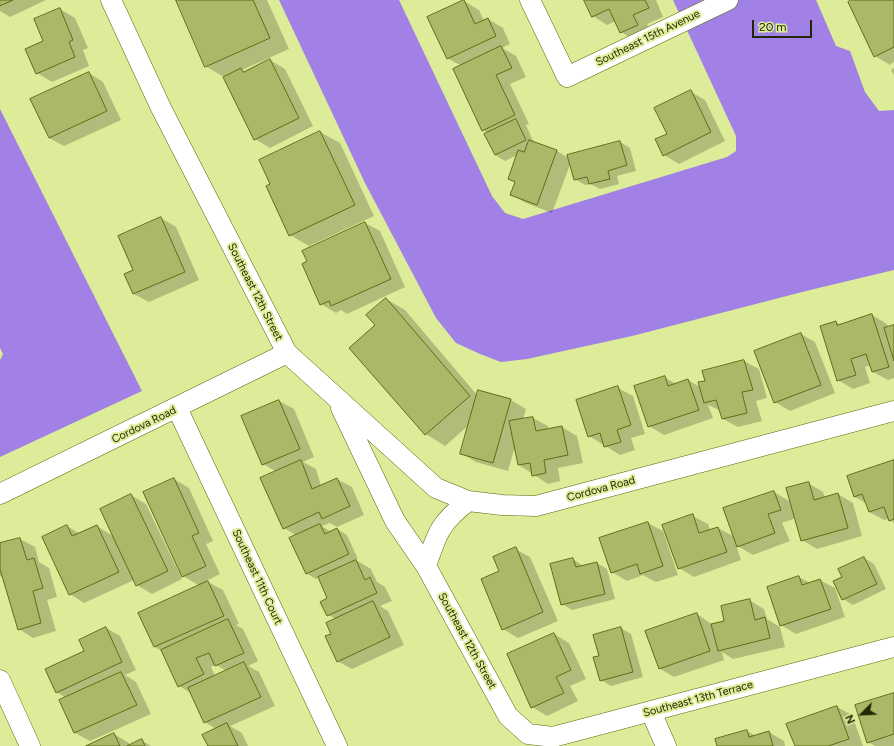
<!DOCTYPE html>
<html>
<head>
<meta charset="utf-8">
<style>
	body { margin:0 }
	#map { position:relative; width:894px; height:746px; overflow:hidden; background:#ddec99; font-family:Figtree,sans-serif }
	canvas { display:block }
	.north { position:absolute; left:842px; top:694px; width:40px; height:40px; -webkit-text-stroke:3px #ddec99; paint-order:stroke; rotate:246deg; font-size:11px; font-weight:700; line-height:16px; text-align:center; color:#222704 }
	.north::after { content:''; display:block; margin:auto; width:14px; height:18px; background:#222704; clip-path:polygon(50% 0,100% 100%,50% 72%,0 100%) }
	.scale { position:absolute; left:752px; top:20px; width:60px; height:18px; box-sizing:border-box; border:2px solid #222704; border-top:0; padding-left:5px; font-size:12px; line-height:14px; white-space:nowrap; color:#222704; -webkit-text-stroke:3px #ddec99; paint-order:stroke }
</style>
</head>
<body>
<div id="map">
<canvas width="894" height="746"></canvas>
<div class="north">N</div>
<div class="scale">20 m</div>
</div>
<script>
const c = document.querySelector('canvas').getContext('2d');
c.lineJoin = 'round';
function fill(path, color) {
  c.fillStyle = color;
  c.fill(path, 'evenodd');
}
function trace(path, color, width, dash) {
  c.strokeStyle = color;
  c.lineWidth = width;
  c.lineCap = dash ? 'butt' : 'round';
  c.setLineDash(dash || []);
  c.stroke(path);
}
function write(font, color, halo, rows, align = 'center') {
  c.font = font + ' Figtree,sans-serif';
  c.lineWidth = 4;
  c.setLineDash([]);
  c.textBaseline = 'middle';
  c.strokeStyle = halo;
  c.fillStyle = color;
  for (const [text, x, y, turn = 0] of rows) {
    c.save();
    c.translate(x, y);
    c.rotate((+turn || 0) * Math.PI / 180);
    c.textAlign = isNaN(turn) ? turn : align;
    if (halo) c.strokeText(text, 0, 0);
    c.fillText(text, 0, 0);
    c.restore();
  }
}
const water = new Path2D(`
	M279 0H399L492 196 505 213 523 219 727 157 736 151V136L673 0H816L836 46 850 51 865 92 879 111 894 110V270L810 290 632 336 527 359 501 362 480 354 456 343 436 318 365 183Z
	M0 109 142 391 0 457V360L3 354 0 348Z`);
const shadow = new Path2D(`
	M0 0H46L10 17 0 11Z
	M177 0H267L289 49 242 70 246 72 270 60 285 69 313 126 270 148 255 139 224 77 205 66Z
	M585 0H656L663 17 647 24 652 33 636 41 621 32 616 21 607 25 593 16Z
	M853 0H894V62L890 65 875 56Z
	M464 1 479 10 484 21 488 19 503 28 510 44 502 48 516 56 526 77 510 84 529 124 526 125 534 143 557 151 570 159 620 142 630 148 636 171 617 176 619 184 600 189 590 184 585 185 575 179 571 162 552 213 526 203 512 195 516 183 509 179 517 155 505 161 495 155 488 133 483 130 462 66 447 58Z
	M60 9 75 18 88 48 83 50 89 66 52 82 37 73 44 42Z
	M894 68V75L891 70Z
	M89 73 103 82 121 120 64 146 49 138Z
	M691 92 705 100 725 141 679 164 664 155Z
	M320 132 340 143 374 216 309 246 290 235 271 184Z
	M161 218 176 227 199 280 149 302 134 294 125 274 134 270Z
	M365 223 380 231 405 287 347 314 341 310 336 313 321 304Z
	M386 299 405 310 477 395 479 391 511 400 526 409 523 420 533 418 548 426V430L562 427 577 436 583 463 558 468 560 481 548 484 519 465 515 446 508 471 476 462 461 453 469 425 445 446 426 434 376 326Z
	M872 315 887 324 888 328 894 326V378L888 380 873 372 871 365 865 367 870 383 853 389 838 380 836 322 841 325Z
	M801 334 815 342 835 393 790 411 775 402Z
	M744 361 759 369 767 398 756 401 762 421 738 427 723 419 721 411 708 405 713 418 664 435 649 426 664 377 676 384 688 380 700 387 706 381 703 372Z
	M618 388 633 396 645 434 631 438 635 450 620 455 589 436Z
	M279 401 294 409 314 457 303 462 316 469 321 486 337 479 352 487 364 515 337 527 330 523 322 526 331 532 337 529 347 535 358 559 356 560 371 569 377 582 385 587 392 601 380 606 388 611 404 645 352 669 337 661 332 634 336 619 328 615 329 599 319 577 316 579 306 573 297 536 284 528 277 472 263 464Z
	M894 461V523L889 519 884 520 869 512 866 503 855 497Z
	M174 479 189 488 213 541 206 544 220 574 206 581 223 590 239 624 236 625 243 629 258 661 248 666 259 672 275 706 230 726 242 733 248 746H209L216 729 205 722 191 693 179 686 163 652 155 647 139 613 200 586 183 576ZM216 664V665L227 671 215 676 211 667Z
	M808 483 823 492 825 498 838 494 853 503 862 536 817 549 802 540 796 518 782 523 790 541 753 555 736 545 741 560 694 577 679 568 693 516 708 524 710 530 718 528 735 537 774 492 789 501 792 509Z
	M131 495 146 504 182 579 152 594 137 585 134 580 84 603 70 594 67 526 80 534 97 526 113 536Z
	M648 523 663 531 678 575 656 582 643 575 627 581 612 572 601 539Z
	M20 539 35 547 39 562 49 568 57 597 47 600 56 631 33 638 19 629 4 578 0 576V545Z
	M515 549 530 557 558 621 518 638 503 629 501 572Z
	M864 558 874 564 886 589 853 605 843 599V577Z
	M573 559 583 566 597 563 607 569 615 599 572 610 562 604Z
	M799 577 810 583 820 580 835 588 845 617 796 634 781 625Z
	M749 600 764 609 767 619 780 627 785 647 733 659 722 652 724 660 674 677 659 668 697 614 713 625 725 622Z
	M106 628 120 636 136 670 125 675 136 682 151 714 90 741 75 733 60 700 66 698 57 692 85 651Z
	M621 628 631 634 643 677 611 686 601 680 600 656Z
	M554 634 569 643 586 679 570 686 578 701 547 716 532 707Z
	M894 694V746H875L868 742Z
	M837 707 852 715 863 746H796L788 725Z
	M747 731 756 736 769 732 784 741 785 746H718Z
	M114 734 129 743 130 746 141 740 151 746H88Z`);
const building = new Path2D(`
	M0 0H13L0 6Z
	M176 0H253L270 38 205 67Z
	M464 0 475 24 488 18 496 36 447 59 427 17Z
	M584 0H645L649 8 633 15 638 25 620 33 609 9 592 17Z
	M851 0H894V47L874 57 848 2Z
	M60 8 73 40 69 42 75 57 36 74 25 49 43 41 34 19Z
	M501 46 512 68 496 75 515 115 482 131 453 69Z
	M270 59 299 118 254 140 223 77 241 68 243 72Z
	M89 72 107 111 49 138 30 99Z
	M691 90 711 132 663 156 655 139 667 134 654 108Z
	M516 119 526 140 495 155 484 134Z
	M320 131 355 205 289 236 266 186 270 184 259 160Z
	M529 140 557 150 537 205 510 195 515 182 508 179 518 150 524 152Z
	M620 141 627 165 608 171 610 179 589 184 587 177 574 180 567 155Z
	M161 217 185 272 133 294 124 274 133 270 118 236Z
	M365 222 391 279 331 306 329 301 320 305 302 264 307 261 302 251Z
	M386 298 470 396 425 435 349 348 375 325 366 315Z
	M872 314 889 367 872 372 866 354 851 359 856 375 837 381 820 326 836 321 837 325Z
	M894 325V361L884 328Z
	M801 333 821 385 774 403 754 351Z
	M744 360 753 390 742 392 747 413 722 419 716 400 704 403 698 382 705 381 702 371Z
	M665 376 668 386 688 379 699 410 648 427 634 386Z
	M618 386 631 425 617 430 621 442 604 447 600 433 588 437 576 400Z
	M478 390 511 399 493 463 460 454Z
	M279 400 300 449 262 465 241 416Z
	M533 417 536 431 562 426 568 455 544 460 546 473 532 476 530 463 518 465 509 421Z
	M301 460 312 489 337 478 350 506 322 519 319 512 283 529 260 478Z
	M894 460V519L889 521 884 507 869 512 862 494 854 497 847 476Z
	M174 478 199 533 192 536 206 566 182 577 143 492Z
	M809 482 814 500 838 493 848 528 801 541 786 488Z
	M774 491 781 510 768 514 775 533 737 547 723 508Z
	M131 494 168 571 136 586 100 509Z
	M693 514 699 533 718 527 727 552 678 569 662 525Z
	M648 522 663 566 640 574 637 564 611 573 599 538Z
	M320 524 325 534 337 528 349 554 306 574 289 538Z
	M67 525 72 536 97 525 119 572 69 595 42 537Z
	M20 538 27 560 34 558 43 588 33 591 41 623 18 630 0 569V543Z
	M516 547 543 612 502 630 481 579 499 571 493 557Z
	M864 557 877 584 842 600 833 581 842 577 838 569Z
	M573 558 576 567 597 562 605 594 561 605 550 564Z
	M356 560 365 580 370 577 377 593 327 616 320 602 327 598 318 577Z
	M799 576 802 585 820 579 831 609 780 626 767 587Z
	M208 581 224 616 154 647 138 613Z
	M750 599 755 620 765 617 770 638 718 651 711 624 724 621 721 606Z
	M373 601 390 637 337 662 325 636 331 634 326 623Z
	M697 613 710 651 659 669 645 631Z
	M228 619 244 653 215 666 209 653 196 658 204 674 178 687 161 650Z
	M106 627 122 662 56 693 45 669 84 651 79 640Z
	M621 627 633 672 600 681 593 657 599 656 593 635Z
	M554 633 571 670 556 677 564 693 531 708 507 654Z
	M244 662 261 697 204 723 188 688Z
	M121 672 137 705 74 733 59 700Z
	M894 693V734L867 743 855 705Z
	M837 706 849 739 828 746H795L786 724Z
	M227 723 238 746H208L202 735Z
	M747 730 749 737 769 731 773 746H717L715 739Z
	M114 733 120 746H86Z
	M142 739 145 746H127Z`);
const minor = new Path2D(`
	M111 0 161 108 287 353 436 488 468 501 502 505 536 506 894 411
	M530 0 567 77 728 0
	M177 408 337 746
	M341 408 395 521 426 566 508 716 528 734 553 737 894 647
	M0 494 287 353
	M426 566C437 533 440 523 468 501
	M0 680 30 746
	M651 712 666 746`);
const streetNames = [
	["Southeast 15th Avenue",648,38,-26],
	["Southeast 12th Street",255,292,63],
	["Cordova Road",144,425,-26],
	["Cordova Road",601,489,-15],
	["Southeast 11th Court",257,577,65],
	["Southeast 12th Street",467,641,61],
	["Southeast 13th Terrace",698,699,-15]
];
fill(water, '#a181e6');
fill(shadow, '#0003');
fill(building, '#aab867');
trace(building, '#616c15', 1);
trace(minor, '#5b660b', 21);
trace(minor, '#fff', 20);
write('11px', '#222704', '#ddec99', streetNames);
</script>
</body>
</html>
